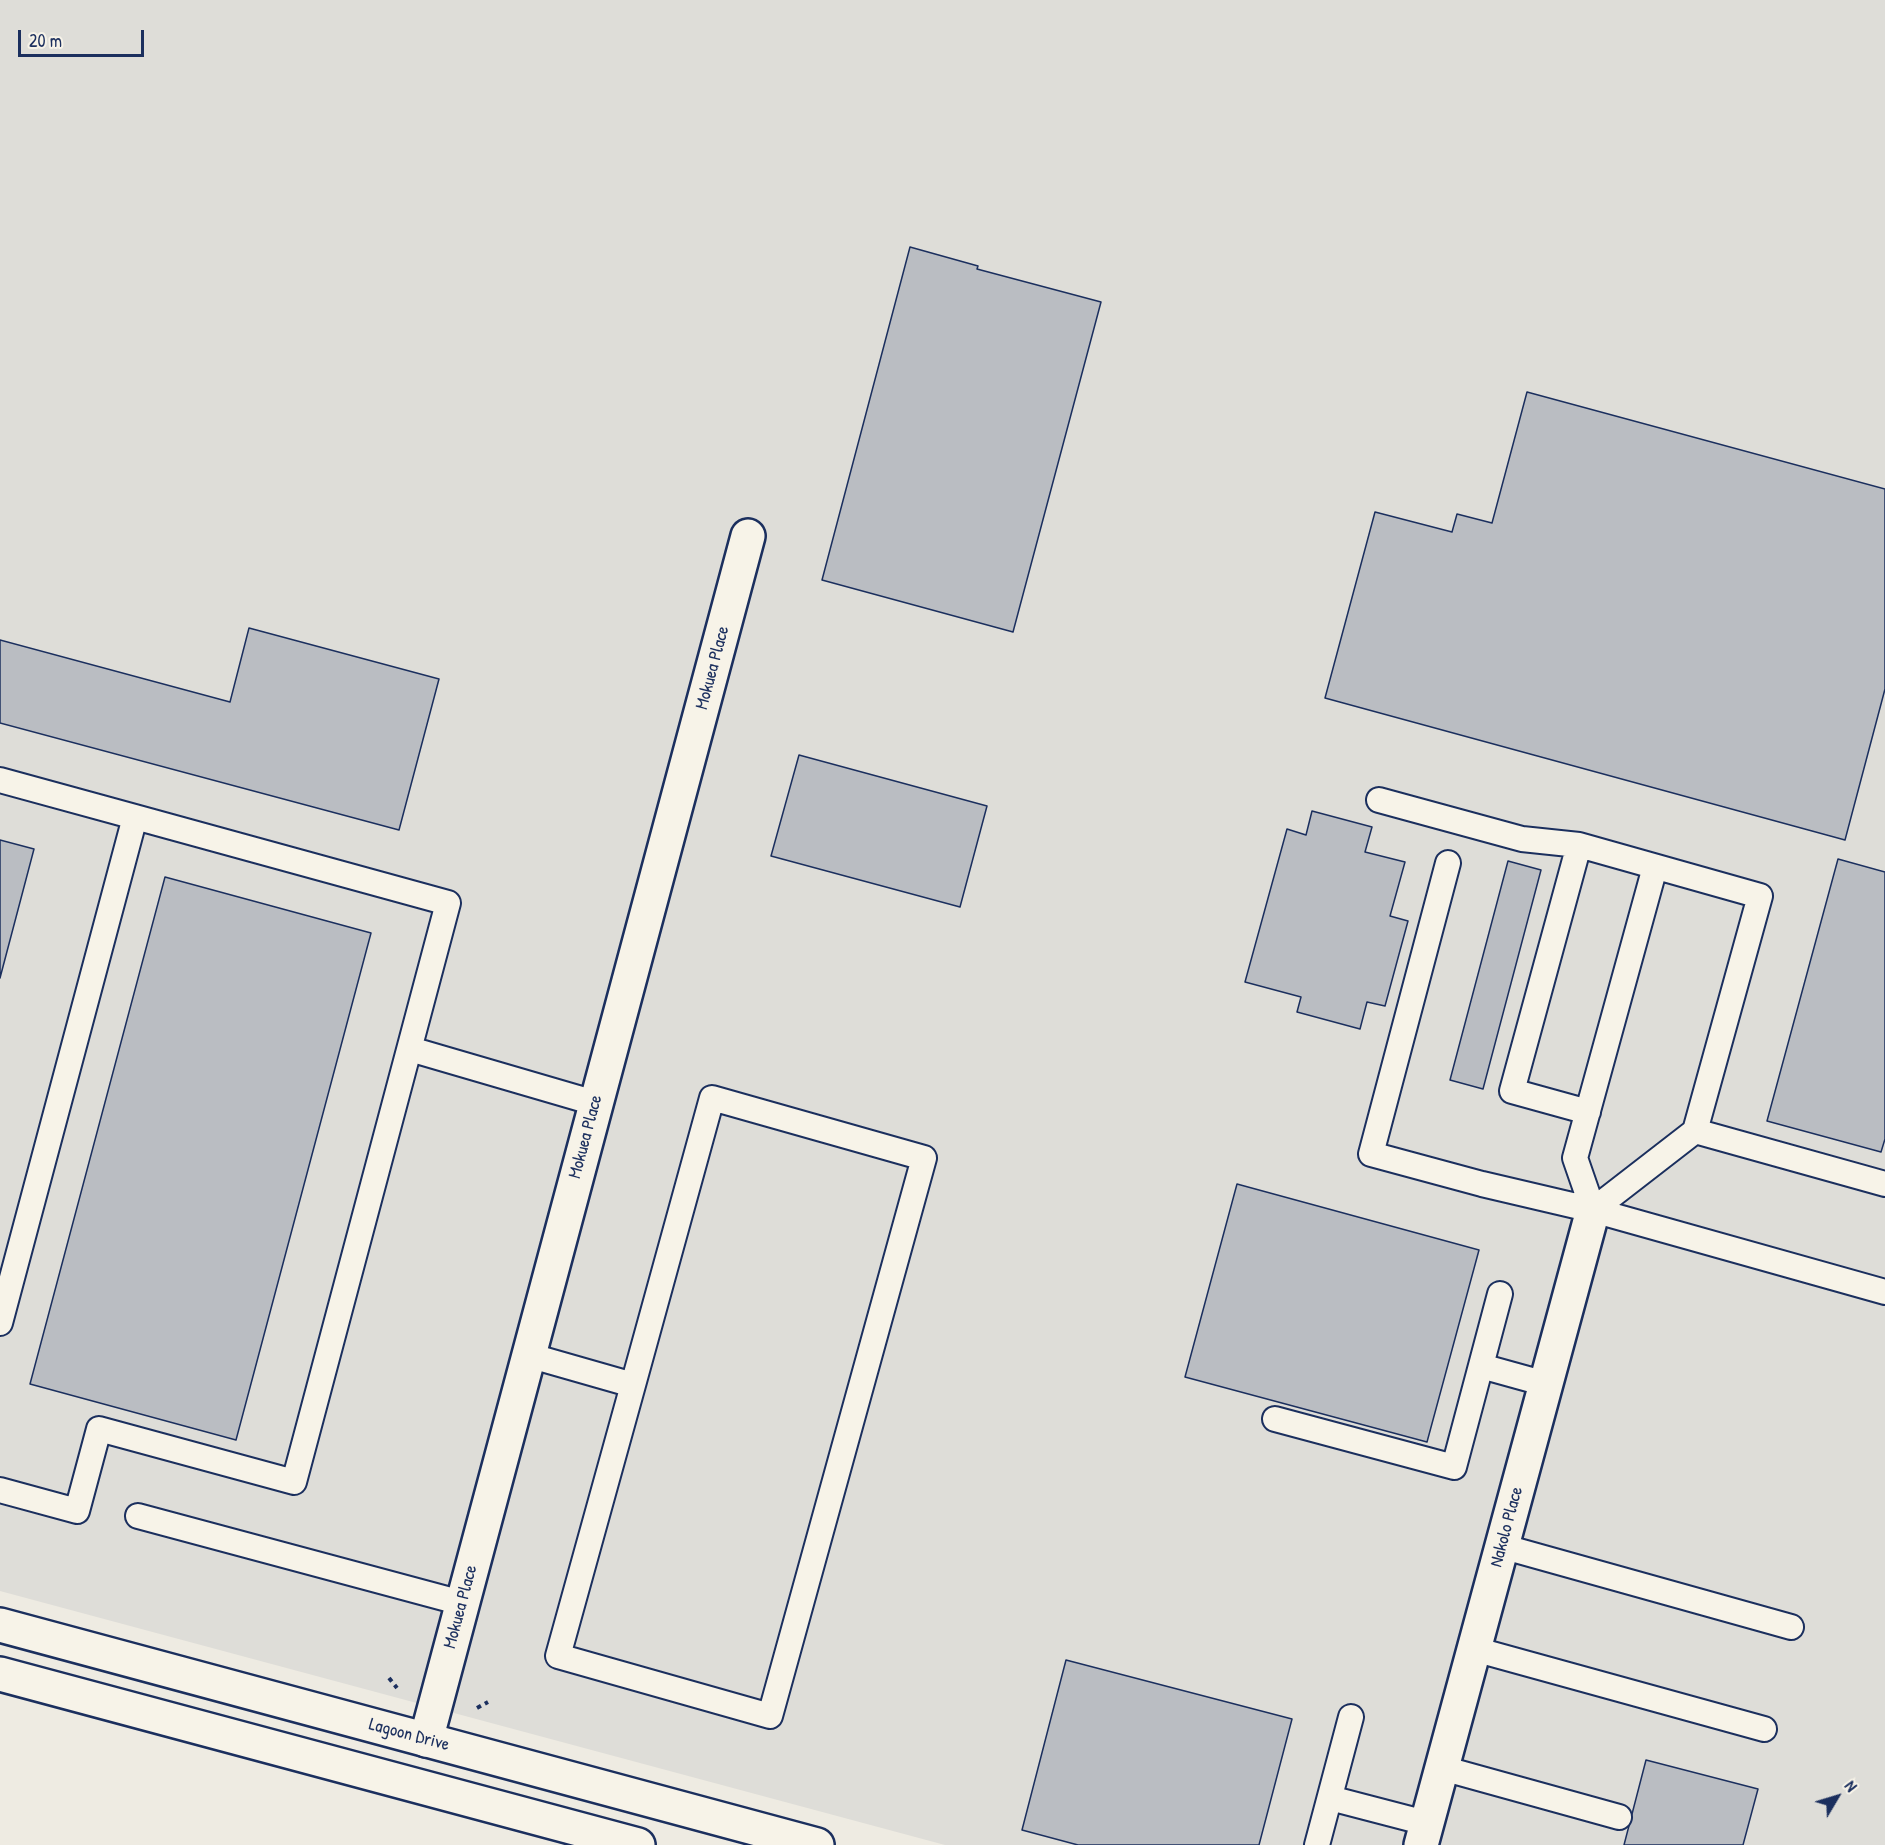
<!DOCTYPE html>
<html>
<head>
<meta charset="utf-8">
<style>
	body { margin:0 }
	#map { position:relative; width:1885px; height:1845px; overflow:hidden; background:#eeebe2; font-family:"Patrick Hand",sans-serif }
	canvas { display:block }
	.north { position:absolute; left:1807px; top:1767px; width:60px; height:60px; -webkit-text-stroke:4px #f7f3e8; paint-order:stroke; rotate:52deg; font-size:16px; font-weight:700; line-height:24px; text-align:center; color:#1b2f5e }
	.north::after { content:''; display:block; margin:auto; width:21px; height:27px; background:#1b2f5e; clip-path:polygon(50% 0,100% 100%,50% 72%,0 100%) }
	.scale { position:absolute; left:18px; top:30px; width:126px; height:27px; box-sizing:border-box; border:3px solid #1b2f5e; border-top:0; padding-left:8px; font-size:18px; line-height:21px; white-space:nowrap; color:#1b2f5e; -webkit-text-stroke:4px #f7f3e8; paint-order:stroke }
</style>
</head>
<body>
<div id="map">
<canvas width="1885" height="1845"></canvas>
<div class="north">N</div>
<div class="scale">20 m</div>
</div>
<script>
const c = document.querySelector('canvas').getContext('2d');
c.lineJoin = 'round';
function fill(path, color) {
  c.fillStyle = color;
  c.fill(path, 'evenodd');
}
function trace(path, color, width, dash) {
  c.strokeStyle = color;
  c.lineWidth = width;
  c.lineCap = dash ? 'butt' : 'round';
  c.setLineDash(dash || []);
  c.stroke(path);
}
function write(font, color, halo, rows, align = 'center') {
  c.font = font + ' "Patrick Hand",sans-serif';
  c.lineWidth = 5;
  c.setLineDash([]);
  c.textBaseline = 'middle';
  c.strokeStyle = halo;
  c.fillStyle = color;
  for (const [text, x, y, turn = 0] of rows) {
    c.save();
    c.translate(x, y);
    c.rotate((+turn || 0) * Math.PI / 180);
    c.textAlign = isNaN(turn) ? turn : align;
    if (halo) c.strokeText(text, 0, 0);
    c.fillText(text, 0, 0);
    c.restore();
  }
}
const built = new Path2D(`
	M0 0H1885V1845H945L0 1591Z`);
const building = new Path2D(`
	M910 247 978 266 977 269 1101 302 1013 632 822 580Z
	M1527 392 1885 489V689L1845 840 1325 698 1375 512 1452 532 1457 514 1492 523Z
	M249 628 439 679 399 830 0 723V640L230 702Z
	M799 755 987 806 960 907 771 856Z
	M1312 811 1372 827 1365 852 1405 862 1390 916 1408 921 1385 1006 1367 1002 1360 1029 1297 1012 1301 997 1245 982 1287 829 1306 835Z
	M0 840 34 849 0 978Z
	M1838 859 1885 872V1139L1881 1152 1767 1121Z
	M1508 861 1541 870 1483 1089 1450 1080Z
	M165 877 371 933 236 1440 30 1384Z
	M1237 1184 1479 1250 1427 1442 1185 1377Z
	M1066 1660 1292 1719 1259 1845H1078L1022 1830Z
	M1646 1760 1758 1789 1743 1845H1624Z`);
const path = new Path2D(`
	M389 1678 397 1688
	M477 1708 488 1702`);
const service = new Path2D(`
	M0 780 135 817
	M1379 800 1522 839 1579 845 1760 896 1695 1131 1593 1210 1885 1292
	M1579 845 1512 1091 1588 1112
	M1448 863 1371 1154 1482 1184 1593 1210
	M410 1049 595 1103
	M1695 1131 1885 1184
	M1593 1210 1575 1158 1655 867
	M0 1323 135 817 448 903 294 1482 99 1429 77 1511 0 1490
	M528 1355 633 1385 712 1098 924 1158 770 1716 558 1656 633 1385
	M1481 1366 1546 1384
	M1275 1419 1454 1467 1500 1294
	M138 1516 462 1603
	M1501 1546 1791 1627
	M1474 1649 1764 1729
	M1442 1768 1619 1817
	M1330 1798 1426 1823
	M1317 1845 1351 1717`);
const minor = new Path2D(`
	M426 1740 748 536
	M1421 1845 1593 1210`);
const tertiary = new Path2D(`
	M0 1625 817 1845
	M0 1674 638 1845`);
const streetNames = [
	["Mokuea Place",713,668,-75],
	["Mokuea Place",586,1137,-75],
	["Nakolo Place",1507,1527,-75],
	["Mokuea Place",461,1607,-75],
	["Lagoon Drive",409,1735,15]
];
fill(built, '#deddd8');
fill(building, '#babdc2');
trace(building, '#1b2f5e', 1.5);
trace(service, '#1b2f5e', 28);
trace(minor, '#1b2f5e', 38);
trace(tertiary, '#1b2f5e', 38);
trace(path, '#1b2f5e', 4, [4.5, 4.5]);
trace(service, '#f7f3e8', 24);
trace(minor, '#f7f3e8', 33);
trace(tertiary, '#f7f3e8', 33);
write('18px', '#1b2f5e', '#f7f3e8', streetNames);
</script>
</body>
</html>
